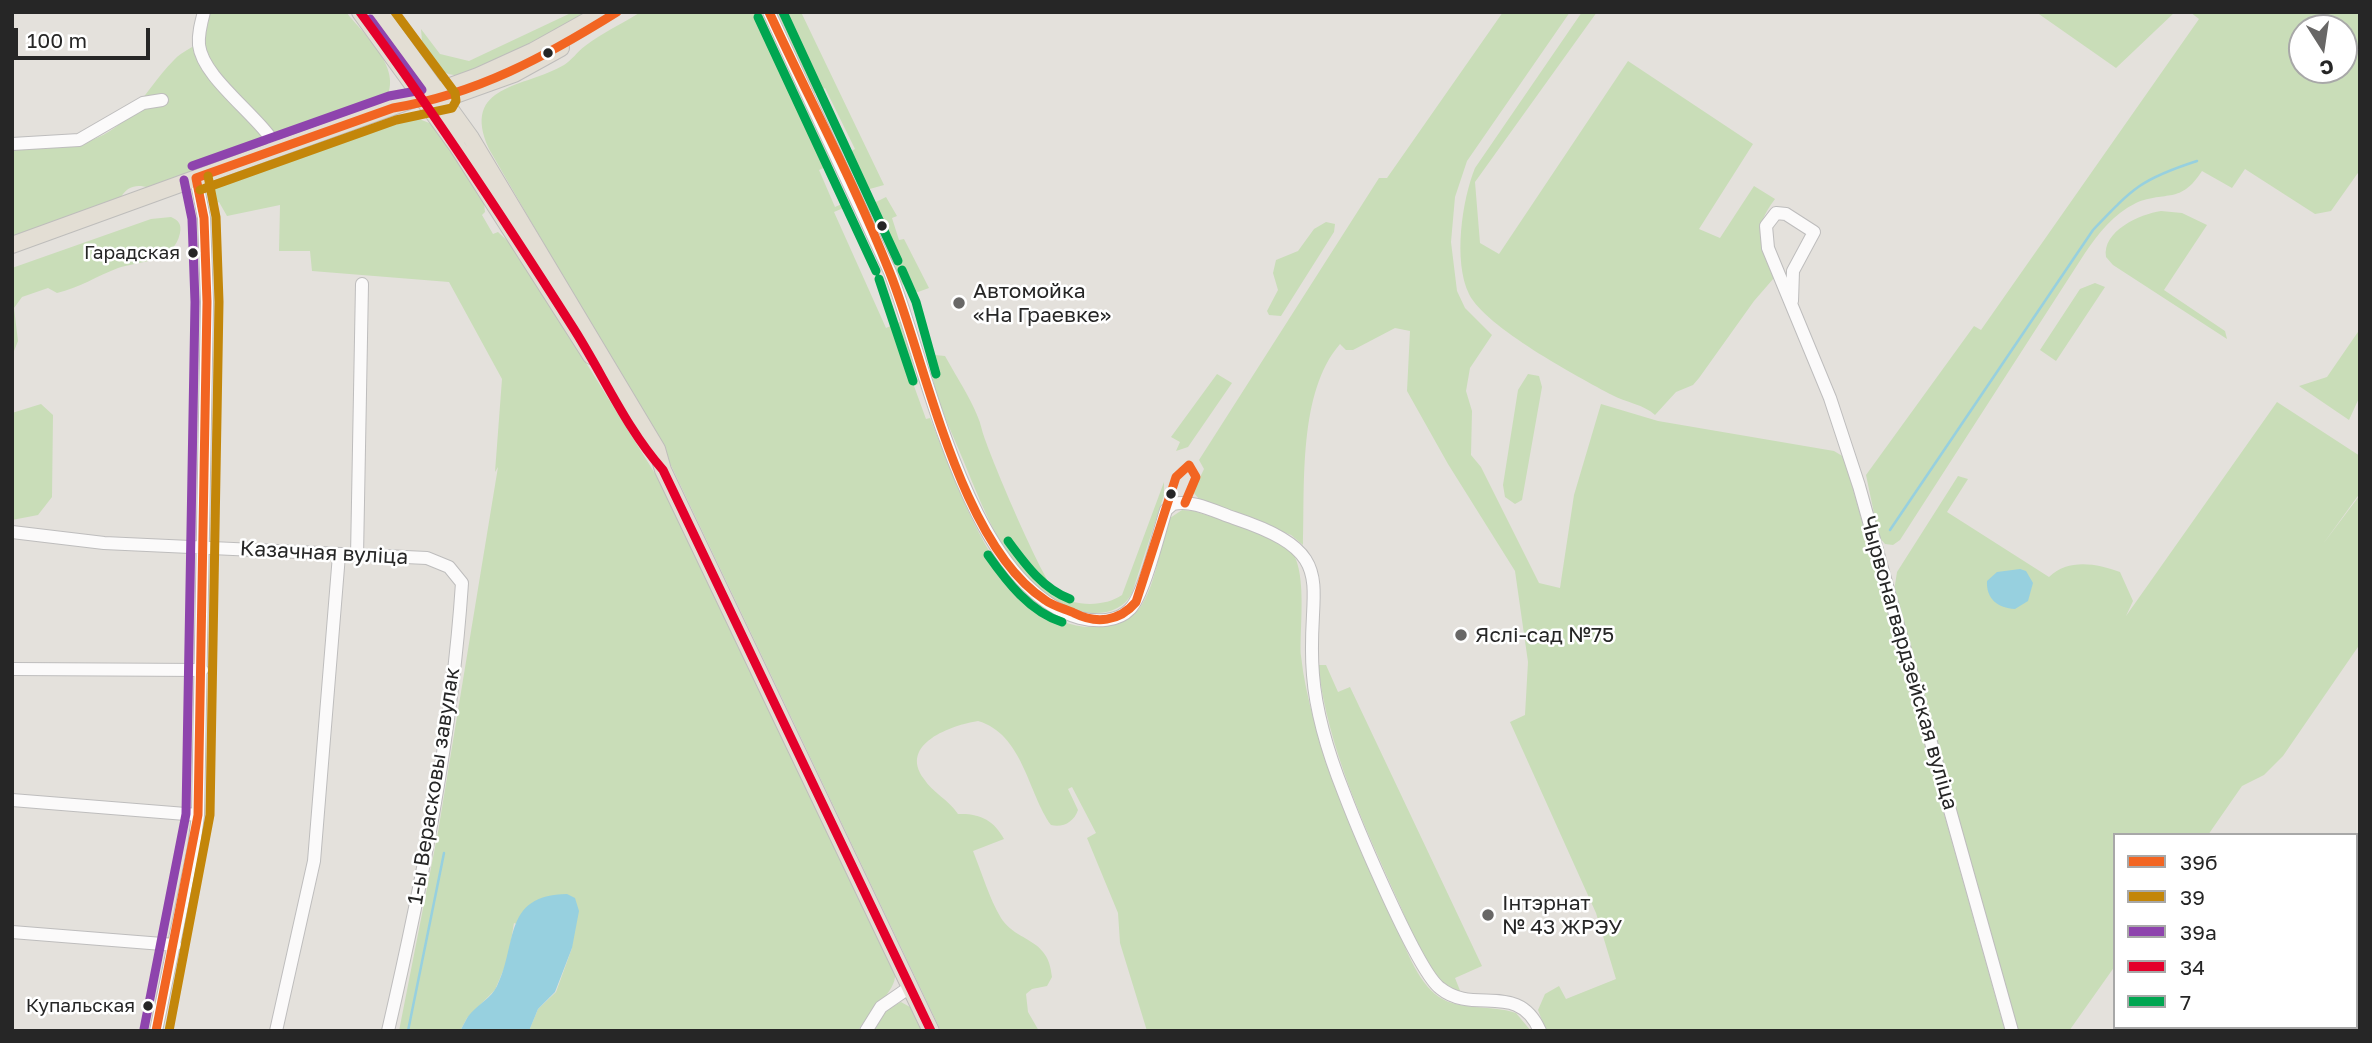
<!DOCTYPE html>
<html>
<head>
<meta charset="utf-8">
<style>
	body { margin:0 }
	#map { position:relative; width:2372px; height:1043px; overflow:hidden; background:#e4e1dc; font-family:"Golos Text",sans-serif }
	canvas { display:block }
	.frame { position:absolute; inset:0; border:14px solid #262626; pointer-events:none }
	.legend { position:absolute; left:2113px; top:833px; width:245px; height:196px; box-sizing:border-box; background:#fff; border:2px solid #a8a8a8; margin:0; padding:9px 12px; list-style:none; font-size:21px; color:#262626 }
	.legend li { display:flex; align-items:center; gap:14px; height:35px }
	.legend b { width:35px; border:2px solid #a8a8a8 }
	.north { position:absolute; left:2288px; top:14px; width:70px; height:70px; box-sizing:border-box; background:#fff; border:2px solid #a8a8a8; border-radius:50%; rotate:168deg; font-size:19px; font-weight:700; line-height:28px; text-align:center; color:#262626 }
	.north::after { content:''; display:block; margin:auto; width:24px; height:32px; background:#686766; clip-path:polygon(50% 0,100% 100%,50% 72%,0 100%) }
	.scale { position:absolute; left:14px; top:28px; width:136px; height:32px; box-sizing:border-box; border:4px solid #262626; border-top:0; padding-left:9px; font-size:21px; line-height:24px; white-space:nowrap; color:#262626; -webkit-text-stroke:5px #fff; paint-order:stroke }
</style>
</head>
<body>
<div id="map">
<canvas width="2372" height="1043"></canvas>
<div class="frame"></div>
<ul class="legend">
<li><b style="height:9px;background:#f26522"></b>39б</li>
<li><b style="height:9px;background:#c3860a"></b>39</li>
<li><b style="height:9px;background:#8e44ad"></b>39а</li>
<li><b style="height:9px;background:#e4002b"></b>34</li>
<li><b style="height:9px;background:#00a651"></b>7</li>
</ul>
<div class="north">С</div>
<div class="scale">100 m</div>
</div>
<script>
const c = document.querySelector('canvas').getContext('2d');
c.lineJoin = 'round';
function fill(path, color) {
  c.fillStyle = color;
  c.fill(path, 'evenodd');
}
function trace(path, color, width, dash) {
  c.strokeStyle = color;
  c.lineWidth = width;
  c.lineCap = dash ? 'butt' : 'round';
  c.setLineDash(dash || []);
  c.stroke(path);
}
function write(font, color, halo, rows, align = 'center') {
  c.font = font + ' "Golos Text",sans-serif';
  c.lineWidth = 5;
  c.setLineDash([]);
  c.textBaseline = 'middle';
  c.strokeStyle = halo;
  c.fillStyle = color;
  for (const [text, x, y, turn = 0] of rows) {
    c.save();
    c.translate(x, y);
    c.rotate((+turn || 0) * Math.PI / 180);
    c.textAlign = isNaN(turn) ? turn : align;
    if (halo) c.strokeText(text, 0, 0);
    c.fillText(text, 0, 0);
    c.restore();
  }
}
const green = new Path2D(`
	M210 12H346C365 36 407 71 383 103L271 145 264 140 213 159V166L149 188C137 184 128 186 121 197L12 237V149C54 149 98 149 129 115 145 97 157 77 174 60 182 51 195 47 205 38Z
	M573 12H591C563 29 485 76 454 75 442 74 434 66 427 58L430 53 422 41 421 29 440 54 469 61Z
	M641 12H761L832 164 819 170 835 207 848 201 850 205 834 212 886 328 902 321 918 384 914 386 926 419 930 418C959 488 1002 630 1096 627 1112 627 1129 622 1139 609 1157 584 1159 546 1170 518L1182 510 1194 511C1220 520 1267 530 1288 547 1309 566 1299 629 1301 656 1310 739 1357 839 1392 915 1403 940 1413 975 1435 994 1456 1012 1490 1004 1516 1013L1531 1031H1147L1120 943 1118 913 1087 838 1096 833 1072 787 1068 789 1078 810C1074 822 1063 828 1051 825 1028 793 1023 734 978 721 952 725 898 744 924 779 933 793 948 799 958 814 979 813 994 820 1004 839L973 851C982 873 989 898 1001 918 1017 943 1049 937 1052 977L1047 986 1032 989 1026 994 1028 1012 1039 1031H941L667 457 489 149C460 84 525 88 564 65 572 60 577 52 585 46 602 33 623 23 641 12Z
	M777 12H801L884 185 866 190 858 185 844 155 855 149 825 88 814 93Z
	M1503 12H1570L1467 161 1455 197 1451 242 1457 291 1465 308 1492 335 1470 368 1466 391 1472 411 1471 455 1481 467 1539 583 1560 588 1574 495 1601 404 1658 421 1834 451 1844 457 2005 1031H1546L1538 1010 1545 994 1559 986 1566 999 1616 979 1596 913 1510 722 1525 715 1528 662 1515 571 1448 464 1407 391 1410 331 1395 328 1353 350H1346L1340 344C1298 392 1305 485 1303 545L1291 535 1199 499 1193 492 1204 469 1199 460 1379 178H1387Z
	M1582 12H1597L1475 182 1480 243 1499 254 1628 61 1753 144 1699 229 1720 238 1754 186 1775 199C1752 230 1758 242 1780 271L1754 301 1699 378 1693 385 1676 392 1655 415C1645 405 1625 402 1612 395 1578 377 1485 327 1469 294 1453 261 1462 200 1475 168Z
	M2036 12H2175L2116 68Z
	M2190 12H2360V170L2331 211 2315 214 2245 169 2232 188 2202 171C2180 205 2167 190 2136 203 2113 214 2099 233 2085 253L1900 540 1893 545 1885 544 1879 537 1866 475 1974 326 1981 330 2199 19ZM2302 28H2344V70H2302Z
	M398 116 414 117 437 126 484 202 485 212 482 215 493 234 498 232 514 247 664 488 895 974C897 991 867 1014 858 1031H529L538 1009 556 992 572 948 514 923 508 959 495 990 467 1018 460 1031H399L438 832 498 467 495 472 502 379 449 282 312 271 310 251H279L280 205 227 216 219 202 210 206 215 187 224 179Z
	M886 197 897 216 892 218 899 240 904 239 929 288 918 292 907 289 901 282 872 213 874 203Z
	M2161 211 2182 213 2207 225 2164 290 2225 331 2227 339 2113 265 2106 257C2102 231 2140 214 2161 211Z
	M171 217C178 220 182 224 180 233 174 263 139 261 118 268 97 276 79 288 57 293L48 288 22 297 14 308 18 341 12 356V268L151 219Z
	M1326 222 1335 224 1334 232 1281 316 1269 315 1267 311 1278 290 1273 273 1276 260 1298 251 1314 229Z
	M2095 283 2105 287 2056 361 2040 350 2080 289Z
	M2360 329V396L2349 420 2299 386 2327 377Z
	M935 355 945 356 949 363C959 381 978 410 982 430 987 450 1043 582 1057 594 1073 607 1105 607 1122 595L1164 482V495L1132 593C1125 608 1108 614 1092 613 1016 605 986 514 961 455 949 426 934 396 930 364Z
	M1217 374 1232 383 1188 447 1176 451 1180 442 1171 437Z
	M1528 374 1539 376 1542 387 1522 500 1515 504 1505 497 1503 485 1518 390Z
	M2277 402 2360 456V493L2323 544 2360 495V644L2283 756 2264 775 2242 786 2208 835H2115V966L2069 1031H2018L1894 591 1897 572 1958 476 1968 479 1947 512 2049 577C2069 558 2097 564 2120 572L2133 601 2126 616Z
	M41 404 53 415 52 497 38 515 12 520V413Z
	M1318 665H1326L1338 692 1350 687 1482 966 1455 978 1461 993C1455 990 1447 988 1442 983 1421 962 1411 930 1399 903 1365 827 1328 750 1318 665Z
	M901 1002 910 1007 922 1031H872L886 1010Z`);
const water = new Path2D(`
	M2020 569 2026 571 2033 583 2028 601 2015 609C1998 608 1986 599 1987 581L1997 572Z
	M567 894 575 898 579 911 572 948 555 992 538 1009 529 1031H460C464 1025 466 1018 471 1013 480 1003 491 998 497 986 518 944 502 895 567 894Z`);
const stream = new Path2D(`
	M1890 530 2093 230C2133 188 2141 179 2197 161
	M408 1031 444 853`);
const minor = new Path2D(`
	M204 12C201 23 198 34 199 45 203 79 260 116 278 149
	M769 12 890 272C928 368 968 587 1080 618 1096 622 1118 622 1130 609 1144 595 1159 532 1166 510L1173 504C1192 499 1216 512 1234 518 1345 555 1305 584 1313 675 1316 714 1330 758 1344 793 1357 827 1417 971 1440 988 1474 1016 1518 980 1540 1031
	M12 144 79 140 143 103 162 100
	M1792 301 1793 271 1814 232 1786 214 1776 213 1766 226 1768 248 1830 398 1859 486 2012 1031
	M12 532 104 543 427 558 449 567 462 583C452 734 422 884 388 1031
	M357 556 362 284
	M12 669 202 670
	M12 800 198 815
	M12 932 175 945
	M156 1031 194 847 198 815 207 302 204 218 196 178
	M276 1031 314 861 339 555
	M866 1031 881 1007 910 987`);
const major = new Path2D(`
	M360 12 457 146 591 356
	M380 12 471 138 657 449 663 470 931 1031
	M447 98 514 74 561 48
	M12 245 478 76 533 51 603 12`);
const bus1 = new Path2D(`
	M769 12C809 99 855 184 890 273 926 363 960 545 1045 600 1053 606 1065 609 1074 613 1096 624 1119 622 1136 602L1176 477 1189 465 1196 477 1185 503
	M196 178 393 108C477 94 545 57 617 12
	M156 1031 198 815 207 302 204 218 196 178`);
const bus2 = new Path2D(`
	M200 190 396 120 452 108 456 101 455 93 395 12
	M169 1031 210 815 219 302 216 217 208 176`);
const bus3 = new Path2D(`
	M192 166 389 96 422 90 370 19
	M144 1029 186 814 195 302 192 219 184 180`);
const bus4 = new Path2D(`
	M360 12C435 114 504 219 572 326 603 374 625 427 663 470L931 1031`);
const bus5 = new Path2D(`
	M783 12 898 261
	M758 17 876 271
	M902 270 916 302 936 374
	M879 279 913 381
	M1008 541C1025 564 1043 589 1070 599
	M988 555C1007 582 1030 612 1062 622`);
const markers = [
	[548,53,6,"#262626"],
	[882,226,6,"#262626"],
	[193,253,6,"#262626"],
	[959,303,7,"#686766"],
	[1171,494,6,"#262626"],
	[1461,635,7,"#686766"],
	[1488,915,7,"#686766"],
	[148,1006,6,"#262626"]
];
const busNames = [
	["Гарадская",180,253],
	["Купальская",135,1006]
];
const poiNames = [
	["Автомойка",973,291],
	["«На Граевке»",973,315],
	["Яслі-сад №75",1475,635],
	["Інтэрнат",1502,903],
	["№ 43 ЖРЭУ",1502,927]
];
const streetNames = [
	["Казачная вуліца",324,553,3],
	["Чырвонагвардзейская вуліца",1909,663,74],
	["1-ы Верасковы завулак",434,786,-81]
];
fill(green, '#c9ddb8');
fill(water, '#97d0df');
trace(stream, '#97d0df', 2.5);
trace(minor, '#bebdbd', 14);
trace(major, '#bebdbb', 18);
trace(minor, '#fbfafa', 12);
trace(major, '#e3ded4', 16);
trace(bus1, '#f26522', 9);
trace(bus2, '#c3860a', 9);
trace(bus3, '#8e44ad', 9);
trace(bus4, '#e4002b', 9);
trace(bus5, '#00a651', 9);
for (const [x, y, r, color] of markers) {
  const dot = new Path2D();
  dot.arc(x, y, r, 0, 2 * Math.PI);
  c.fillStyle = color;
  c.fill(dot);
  trace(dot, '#fff', 2.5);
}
write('19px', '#262626', '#fff', busNames, 'right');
write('21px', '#262626', '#fff', poiNames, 'left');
write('21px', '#262626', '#fff', streetNames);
</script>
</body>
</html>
